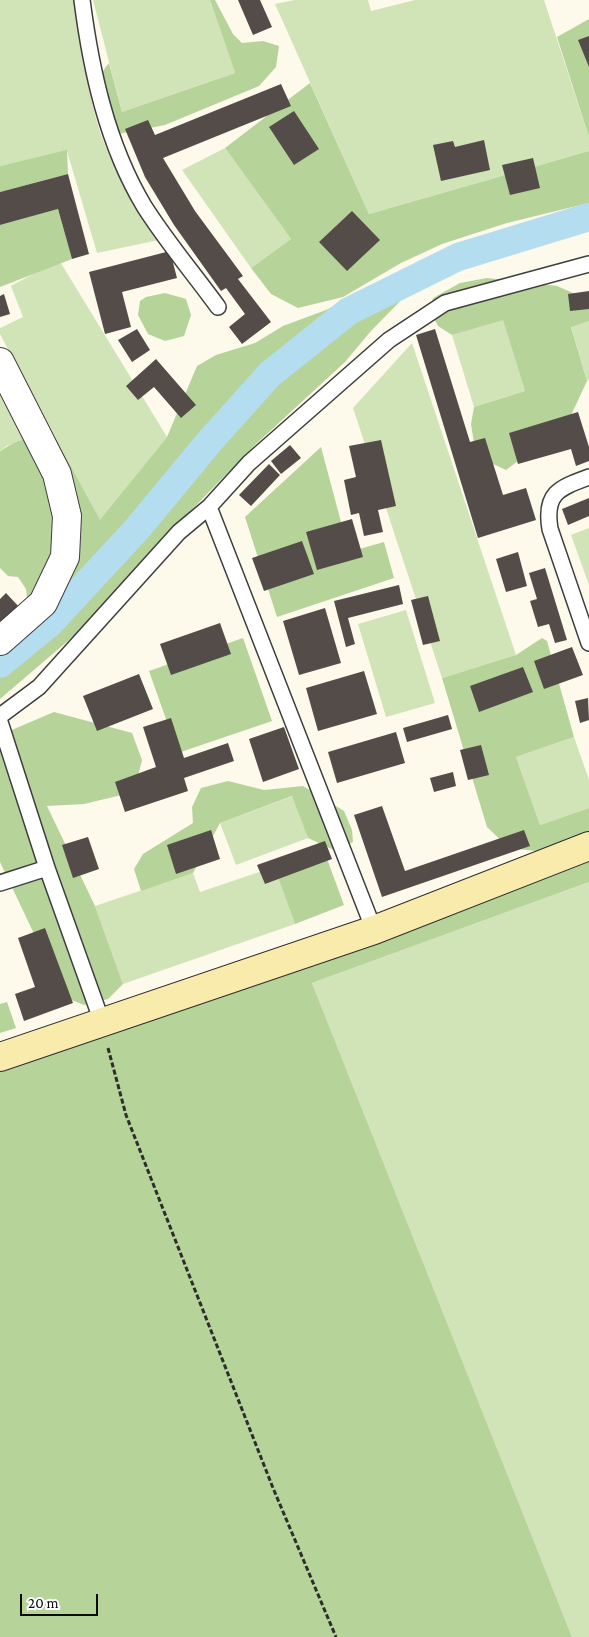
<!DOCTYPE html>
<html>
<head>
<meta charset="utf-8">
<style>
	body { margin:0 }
	#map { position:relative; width:589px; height:1637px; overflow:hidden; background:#fdf9eb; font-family:"Crimson Pro",serif }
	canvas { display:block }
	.scale { position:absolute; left:20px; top:1594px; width:78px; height:22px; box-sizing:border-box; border:2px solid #0b0b0b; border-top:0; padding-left:6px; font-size:15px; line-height:18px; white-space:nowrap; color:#0b0b0b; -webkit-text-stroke:4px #fff; paint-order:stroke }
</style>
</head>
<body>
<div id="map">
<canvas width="589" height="1637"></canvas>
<div class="scale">20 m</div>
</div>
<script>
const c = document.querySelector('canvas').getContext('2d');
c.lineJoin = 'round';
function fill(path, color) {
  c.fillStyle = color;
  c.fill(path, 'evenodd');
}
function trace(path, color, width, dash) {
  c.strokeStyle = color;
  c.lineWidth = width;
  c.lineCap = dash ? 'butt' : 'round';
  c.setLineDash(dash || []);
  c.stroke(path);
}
const green = new Path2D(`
	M0 0H75C82 45 87 96 103 140 116 176 139 208 159 240L97 253 67 151 0 166Z
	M93 0H210L235 73 122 112Z
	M295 0H368L371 11 415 0H544L589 137V151L369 214 275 4Z
	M225 148 291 239 251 268 182 170Z
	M59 260 167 437 100 521 0 334V328L23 317 11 286Z
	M503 319 525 391 474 407 452 335Z
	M589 321V380L587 381 571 326Z
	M412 343 516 655 442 678 353 408Z
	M0 355 29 438 6 446 0 452Z
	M589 528V585L571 535Z
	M406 610 435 703 386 717 358 624Z
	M574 737 589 780V808L540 825 516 757Z
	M293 796 308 838 236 865 220 823Z
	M274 867 295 924 123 984 95 906 193 873 200 892Z
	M589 882V1637H572L312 983Z`);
const forest = new Path2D(`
	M210 0H215L233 34 242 43 263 41 279 46 276 67 259 86 165 125 118 134C104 109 86 89 109 63L122 112 235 73Z
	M589 19V137L557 37Z
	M310 83 369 214 589 151V203L507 223 442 244 401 263 343 297 298 308 271 294 251 268 291 239 225 148Z
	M67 150 68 174 0 192V166Z
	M58 209 72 259 0 287V225Z
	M406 270 411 272V290L371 331 345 362 256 444 159 543 83 628 0 699V624L28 605 26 589 18 577 8 576 0 568V452C16 438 35 437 55 437L100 520 167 437 197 366 216 355 255 343 283 326 326 310Z
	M487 278 557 286 589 300V321L571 327 587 381 567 424 506 470 476 456 471 424 474 407 525 391 503 320 452 335 438 326 430 311 433 298 460 283Z
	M165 293 186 299 191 315 184 336 165 341 148 334 138 315 140 301 146 297Z
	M321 447 349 552 384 542 394 578 277 617 245 517Z
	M243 638 272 721 178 753 149 671Z
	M542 638 547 641 574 737 516 757 540 825 589 808V833L536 851 509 848 487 827 442 678 516 655Z
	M54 712 132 733 142 760 134 792 84 804 47 806 95 906 123 984 108 999 84 1005 64 997 0 862V735Z
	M228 781 264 790 303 786 344 811 352 830 353 842 336 851 308 838 292 796 220 823 193 873 141 891 134 869 143 854 193 823 192 807 201 788Z
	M589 841V882L312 983 572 1637H0V1043L371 920Z
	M323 848 344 905 295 924 274 867Z
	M7 1002 16 1028 0 1033V1004Z`);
const canal = new Path2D(`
	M0 664 49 624 137 529 209 442 270 374 349 311 458 257 589 217`);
const building = new Path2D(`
	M238 0H260L272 27 253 35Z
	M589 36V67L578 40Z
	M281 84 291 106 163 158 195 211 243 276 238 279 271 322 242 344 229 327 245 314 226 288 221 291 174 225 145 177 125 129 148 120 155 135Z
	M294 111 319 149 294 165 269 127Z
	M484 140 490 170 441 181 433 145 453 141 455 147Z
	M533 158 540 188 510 195 502 165Z
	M68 174 89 254 72 259 58 209 0 225V192Z
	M352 211 380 240 347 271 319 242Z
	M170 251 177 278 122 292 131 327 105 334 89 272Z
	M589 291V309L570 311 568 294Z
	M4 294 10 314 0 317V296Z
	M137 329 150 350 132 362 118 340Z
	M435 329 470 442 485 438 503 495 526 488 536 520 478 538 416 335Z
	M156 359 196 405 181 418 154 387 138 400 126 386Z
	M578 412 589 447V461L576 466 571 449 518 464 509 433Z
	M381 440 396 506 378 510 383 532 364 536 359 513 351 515 344 480 356 477 349 446Z
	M290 445 301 458 281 474 271 461Z
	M269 464 280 475 251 506 239 495Z
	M589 498V516L568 525 562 509Z
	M352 519 363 557 317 570 306 532Z
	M302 541 314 574 264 591 252 558Z
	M518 552 527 586 506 592 496 559Z
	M545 568 567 640 555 643 549 624 538 627 530 601 537 599 529 573Z
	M399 585 403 604 348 618 355 644 346 647 334 601Z
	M6 593 20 608 0 626V599Z
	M428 596 440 641 423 645 411 600Z
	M325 608 341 663 299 675 283 621Z
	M220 623 231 654 171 675 160 644Z
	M572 647 583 675 544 689 534 661Z
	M523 667 533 692 479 712 470 686Z
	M364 671 377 714 318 731 306 688Z
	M139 674 153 709 97 731 83 696Z
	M588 698 589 720 580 723 575 701Z
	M448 715 452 729 407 742 403 728Z
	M171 718 184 758 228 743 234 761 184 778 188 791 125 812 115 782 156 767 143 727Z
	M284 727 299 769 263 782 249 739Z
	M396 732 405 763 337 783 328 752Z
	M481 745 489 775 468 780 460 750Z
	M453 772 456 786 434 792 430 778Z
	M382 806 405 871 524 830 530 846 382 897 354 815Z
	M211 830 220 859 176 874 167 845Z
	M88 837 99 869 73 878 62 845Z
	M325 841 332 859 265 884 257 865Z
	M45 928 73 1003 24 1021 15 994 35 987 18 938Z`);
const path = new Path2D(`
	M108 1048 126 1115 273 1488 336 1637`);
const lane = new Path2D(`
	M82 0C91 70 107 144 144 206 166 241 194 274 218 307
	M589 477C559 488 544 493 550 529L589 643
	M209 507 374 930
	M0 716 39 687 179 532 209 507 249 463 389 340 445 303 589 264
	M0 722 47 868 102 1022
	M0 883 47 868`);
const street = new Path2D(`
	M0 362 57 474 67 516 65 557 43 603 0 641`);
const secondary = new Path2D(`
	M0 1057 374 930 589 846`);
fill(green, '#d1e4b8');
fill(forest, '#b6d399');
trace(canal, '#b4ddf0', 28);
fill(building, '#534c48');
trace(lane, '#3e3e3e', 18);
trace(street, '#3e3e3e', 30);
trace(secondary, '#2d2d2d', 30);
trace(path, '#2d2d2d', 3, [5, 2.5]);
trace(lane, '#fff', 15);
trace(street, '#fff', 28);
trace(secondary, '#f8ebac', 28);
</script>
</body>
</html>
